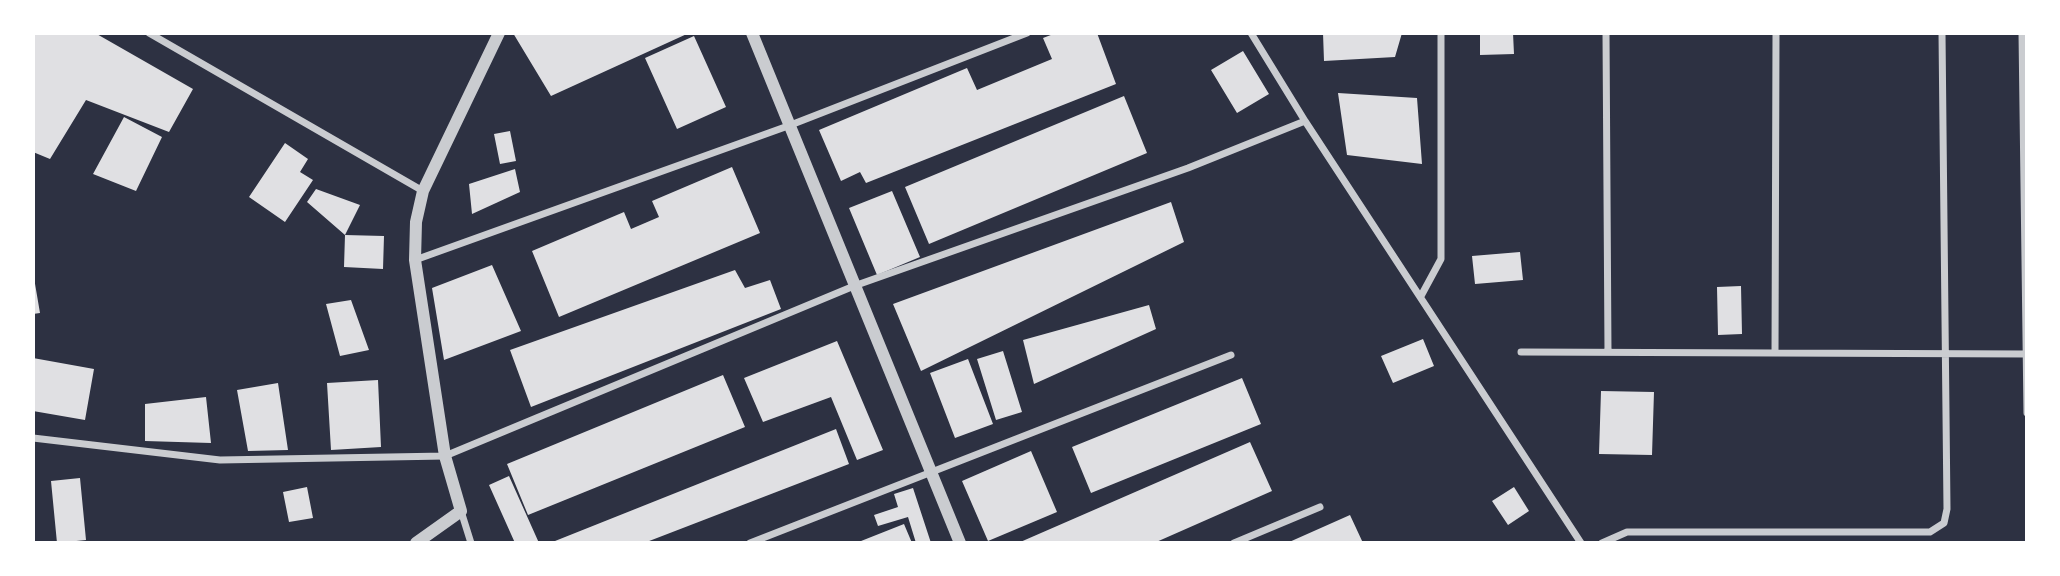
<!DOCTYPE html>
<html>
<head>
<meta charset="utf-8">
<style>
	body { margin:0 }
	#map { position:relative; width:2060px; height:576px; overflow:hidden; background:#2d3142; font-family:Literata,serif }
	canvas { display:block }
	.frame { position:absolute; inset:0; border:35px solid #fff; pointer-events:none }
</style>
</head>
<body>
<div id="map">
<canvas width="2060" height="576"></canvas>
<div class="frame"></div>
</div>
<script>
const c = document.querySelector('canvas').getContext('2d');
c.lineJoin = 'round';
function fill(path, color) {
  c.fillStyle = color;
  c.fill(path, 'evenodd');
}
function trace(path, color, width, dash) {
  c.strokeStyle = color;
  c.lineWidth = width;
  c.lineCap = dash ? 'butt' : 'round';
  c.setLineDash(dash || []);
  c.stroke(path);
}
const building = new Path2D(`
	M33 33H95L193 89 169 132 86 100 50 159 33 152Z
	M513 33H689L551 96Z
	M1056 33H1097L1116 84 866 183 860 172 841 181 819 130 967 68 977 90 1052 59 1043 38Z
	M1323 33H1402L1395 57 1324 61Z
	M1480 33H1513L1514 54 1480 55Z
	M694 36 726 107 677 129 645 58Z
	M1243 51 1269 94 1237 113 1211 70Z
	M1338 93 1417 98 1422 164 1347 155Z
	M1124 96 1147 153 929 244 905 187Z
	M124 117 162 137 136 191 93 174Z
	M510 131 516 161 500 164 494 134Z
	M285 143 308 159 300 172 313 180 285 222 249 197Z
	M732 167 760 233 559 317 532 251 624 212 631 229 659 217 652 201Z
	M515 169 520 192 472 214 469 184Z
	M316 189 360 205 345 235 307 202Z
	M892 191 920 257 877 275 849 208Z
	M1171 202 1184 242 921 371 893 304Z
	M345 235 384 236 383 269 344 267Z
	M1520 252 1523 280 1475 284 1472 256Z
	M492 265 521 331 444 360 432 288Z
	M735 270 745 288 770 280 781 309 531 407 510 350Z
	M33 272 40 313 33 314Z
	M1741 286 1742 334 1718 335 1717 287Z
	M351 300 369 350 340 356 326 304Z
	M1149 305 1156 329 1034 384 1023 340Z
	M1423 339 1434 366 1393 383 1381 356Z
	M837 341 883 450 857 460 831 397 763 422 744 378Z
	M1003 351 1022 412 996 420 977 359Z
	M33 358 94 369 85 420 33 411Z
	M968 359 993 424 955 438 930 373Z
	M723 375 745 427 528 515 507 464Z
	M1242 378 1261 424 1091 493 1072 447Z
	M378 380 381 447 331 450 327 383Z
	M278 383 288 450 248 451 237 390Z
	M1601 391 1654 392 1652 455 1599 454Z
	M206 397 211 443 145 441V404Z
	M836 429 849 464 644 543H550Z
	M1250 442 1272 491 1154 543H1018Z
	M1031 451 1057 512 988 541 962 481Z
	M509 476 539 543H515L489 485Z
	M80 478 86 540 57 543 51 481Z
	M307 487 313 518 289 522 283 492Z
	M1514 487 1529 511 1508 525 1492 501Z
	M913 488 931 543H916L908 517 878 526 874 515 898 507 894 494Z
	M1350 515 1363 543H1287Z
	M904 524 912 543H856Z`);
const minor = new Path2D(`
	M149 33 423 191
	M1251 33 1305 121 1581 543
	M1606 33 1608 352
	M2022 33 2027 413
	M415 260 788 126 1027 33
	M1421 296 1441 259V33
	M1521 352 2027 354
	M1775 353 1776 33
	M33 438 220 460 445 456 854 286 1188 168 1305 121
	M461 511 471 543
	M750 543 1231 355
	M1234 543 1320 507
	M1602 543 1627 532H1930L1944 523 1947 509 1942 33`);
const tertiary = new Path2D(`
	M752 33 960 543
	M416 543 461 511 445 456 415 260 416 222 423 191 499 33`);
fill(building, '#e0e0e3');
trace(minor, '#caccd0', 7);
trace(tertiary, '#caccd0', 12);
</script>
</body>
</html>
